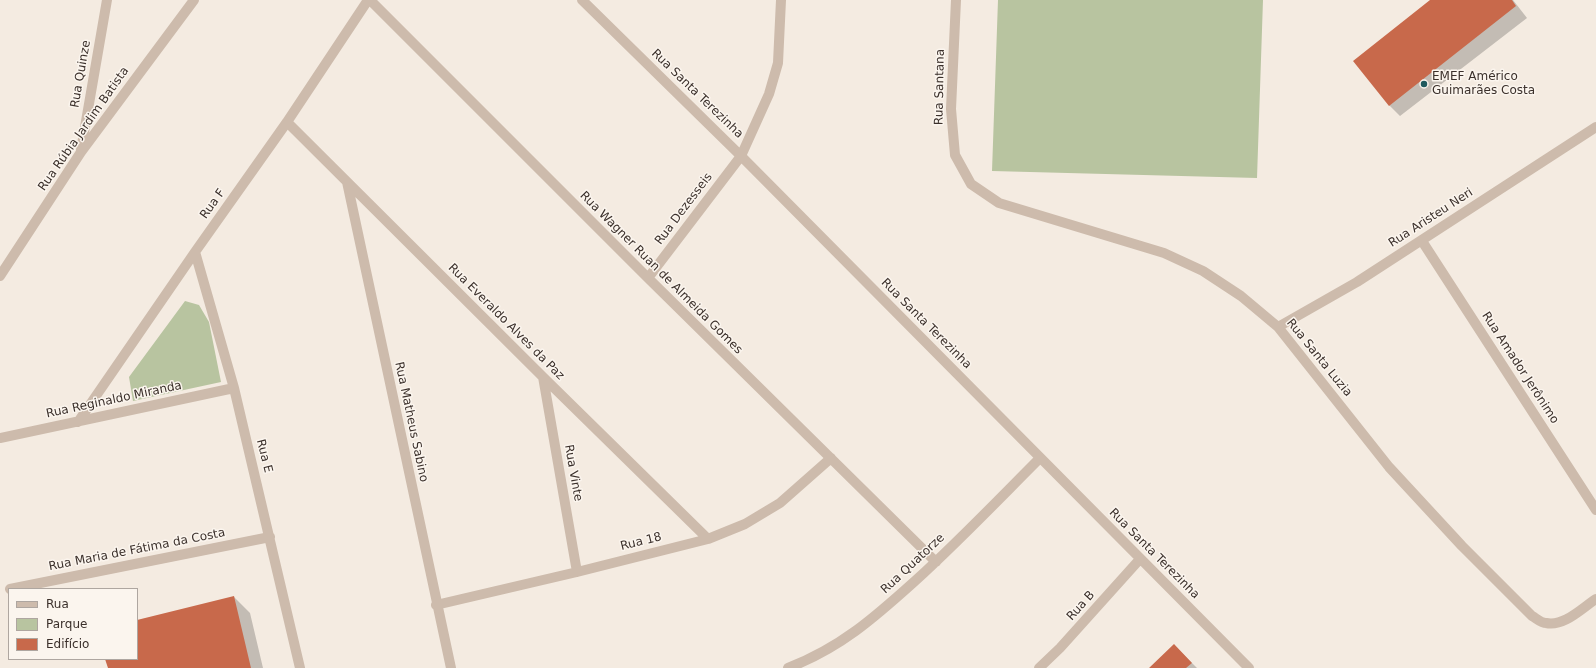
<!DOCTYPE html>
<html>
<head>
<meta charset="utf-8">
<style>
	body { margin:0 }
	#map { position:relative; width:1596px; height:668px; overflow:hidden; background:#f4ebe1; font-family:"DejaVu Sans",sans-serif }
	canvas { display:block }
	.legend { position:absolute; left:8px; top:588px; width:130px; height:72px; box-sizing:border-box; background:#fbf5ee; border:1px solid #aea6a0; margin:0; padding:5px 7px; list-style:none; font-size:12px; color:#3b302b }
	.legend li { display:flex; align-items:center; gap:8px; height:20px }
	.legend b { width:20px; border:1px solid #aea6a0 }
</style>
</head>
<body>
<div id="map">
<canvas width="1596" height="668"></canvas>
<ul class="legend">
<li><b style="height:5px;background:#cdbbac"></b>Rua</li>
<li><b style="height:11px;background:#b8c4a0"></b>Parque</li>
<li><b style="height:11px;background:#c8694b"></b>Edifício</li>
</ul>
</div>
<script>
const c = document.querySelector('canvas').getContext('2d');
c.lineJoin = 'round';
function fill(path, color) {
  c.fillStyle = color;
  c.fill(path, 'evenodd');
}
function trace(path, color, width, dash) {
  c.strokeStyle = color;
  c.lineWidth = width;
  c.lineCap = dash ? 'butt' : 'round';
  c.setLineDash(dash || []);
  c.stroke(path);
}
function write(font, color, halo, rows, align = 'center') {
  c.font = font + ' "DejaVu Sans",sans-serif';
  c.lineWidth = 3;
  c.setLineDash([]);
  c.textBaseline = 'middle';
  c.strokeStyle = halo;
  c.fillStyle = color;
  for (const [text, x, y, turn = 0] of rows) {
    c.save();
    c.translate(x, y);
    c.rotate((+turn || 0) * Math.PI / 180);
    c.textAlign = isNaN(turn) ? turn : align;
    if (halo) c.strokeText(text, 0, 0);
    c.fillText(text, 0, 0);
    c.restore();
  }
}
const green = new Path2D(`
	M998 0H1263L1257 178 992 171Z
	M185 301 199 305 209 322 221 382 133 401 129 377Z`);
const shadow = new Path2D(`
	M1432 0H1513L1527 18 1400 116 1389 105Z
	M234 597 250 613 263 668H109L106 659H137V621Z
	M1174 645 1197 668H1150Z`);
const building = new Path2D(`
	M1430 0H1512L1516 6 1389 106 1353 61Z
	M234 596 251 668H108L105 659H137V620Z
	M1174 644 1192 663 1186 668H1149Z`);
const minor = new Path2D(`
	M370 0 648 278 936 562
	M582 0 741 156 1249 668
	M956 0 951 109 955 155 971 184 999 203 1164 253 1203 271 1241 296 1278 327 1389 467 1462 546 1532 616C1536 618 1541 623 1546 623 1564 627 1582 608 1596 599
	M287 122 543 377 708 539
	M81 150 107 0
	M347 182 451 668
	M1422 241 1596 510
	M195 252 234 388 300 668
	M0 276 81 152 194 0
	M648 278 741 156 769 94 778 63 781 0
	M1278 327 1357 282 1596 127
	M543 377 577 572
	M78 422 195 252 287 122 368 0
	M0 438 234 388
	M10 589 270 537
	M436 605 577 572 708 539 745 524 780 503 831 458
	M788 668C840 648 874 618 915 581 958 542 999 499 1040 458
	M1039 668 1060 648 1140 559`);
const markers = [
	[1424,84,4,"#1f5a5e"]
];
const streetNames = [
	["Rua Quinze",81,74,-80],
	["Rua Santana",940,87,-89],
	["Rua Santa Terezinha",697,94,44],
	["Rua Rúbia Jardim Batista",84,129,-55],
	["Rua F",213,204,-54],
	["Rua Dezesseis",684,209,-53],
	["Rua Aristeu Neri",1431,218,-33],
	["Rua Wagner Ruan de Almeida Gomes",661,273,45],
	["Rua Everaldo Alves da Paz",506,322,45],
	["Rua Santa Terezinha",926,324,45],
	["Rua Santa Luzia",1319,358,51],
	["Rua Amador Jerônimo",1520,368,57],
	["Rua Reginaldo Miranda",114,400,-12],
	["Rua Matheus Sabino",411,422,78],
	["Rua E",264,456,76],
	["Rua Vinte",573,473,80],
	["Rua 18",641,542,-14],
	["Rua Maria de Fátima da Costa",137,550,-11],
	["Rua Santa Terezinha",1154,554,45],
	["Rua Quatorze",913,564,-43],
	["Rua B",1081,606,-48]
];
const poiNames = [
	["EMEF Américo",1432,77],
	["Guimarães Costa",1432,91]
];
fill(green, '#b8c4a0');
fill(shadow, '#0003');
fill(building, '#c8694b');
trace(minor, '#cdbbac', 10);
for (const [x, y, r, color] of markers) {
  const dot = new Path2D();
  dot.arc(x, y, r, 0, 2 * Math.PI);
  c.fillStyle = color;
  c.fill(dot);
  trace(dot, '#fbf5ee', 1.5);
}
write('12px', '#3b302b', '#fbf5ee', streetNames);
write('12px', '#3b302b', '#fbf5ee', poiNames, 'left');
</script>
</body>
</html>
